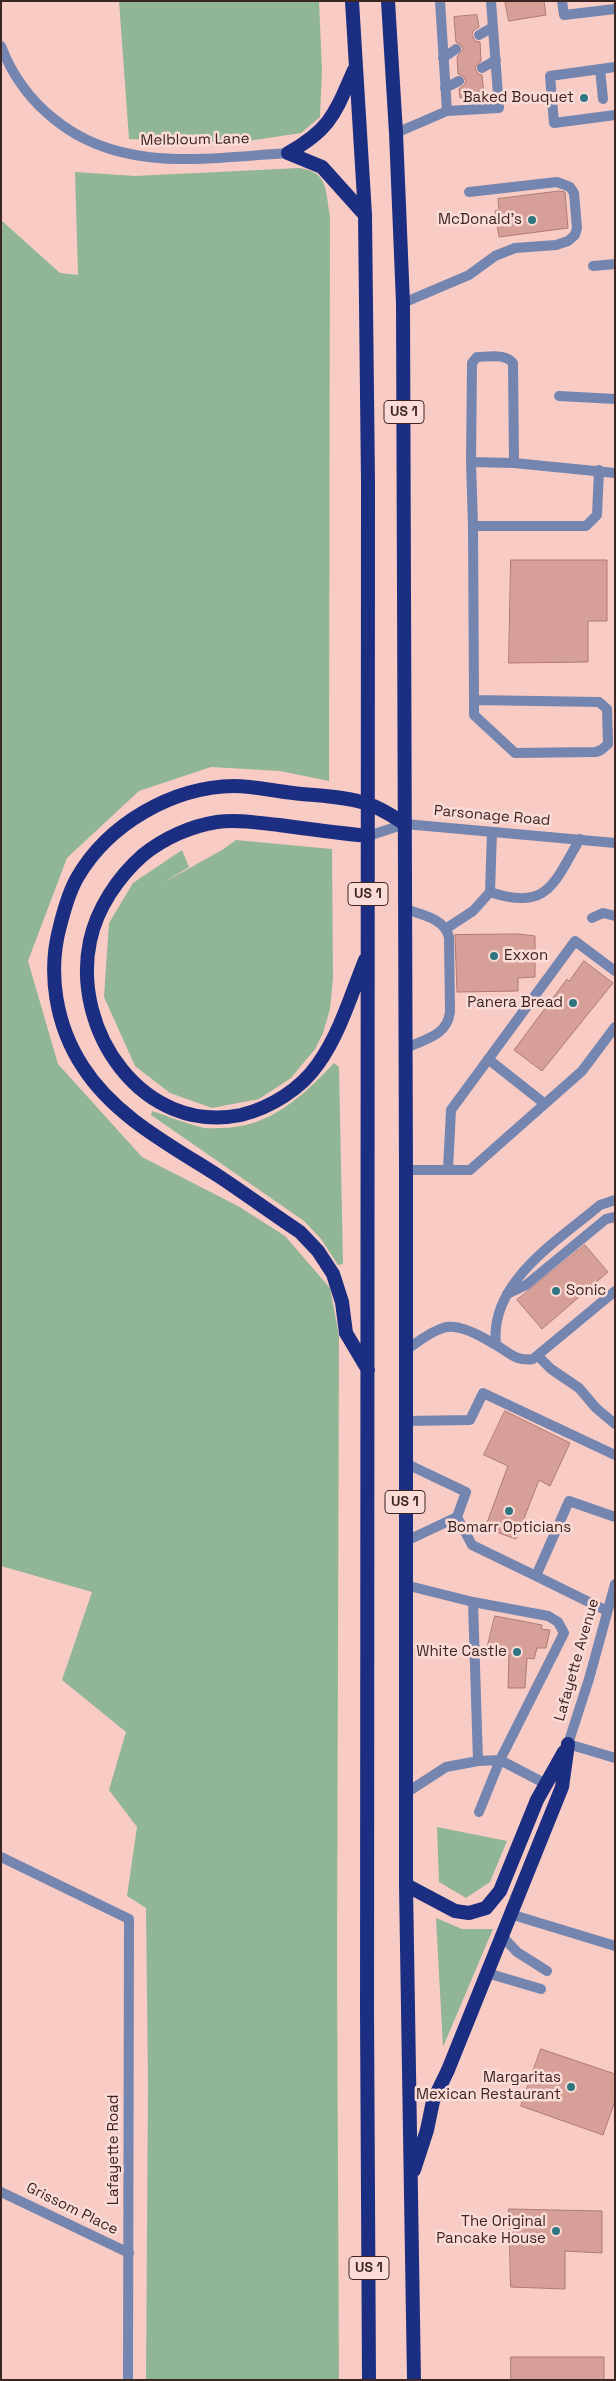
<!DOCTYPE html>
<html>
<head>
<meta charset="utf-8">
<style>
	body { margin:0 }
	#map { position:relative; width:616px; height:2381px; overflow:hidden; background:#f8cbc4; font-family:"Space Grotesk",sans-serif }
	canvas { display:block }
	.frame { position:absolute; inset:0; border:2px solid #3c2623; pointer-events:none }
</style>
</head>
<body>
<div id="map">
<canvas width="616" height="2381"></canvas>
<div class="frame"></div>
</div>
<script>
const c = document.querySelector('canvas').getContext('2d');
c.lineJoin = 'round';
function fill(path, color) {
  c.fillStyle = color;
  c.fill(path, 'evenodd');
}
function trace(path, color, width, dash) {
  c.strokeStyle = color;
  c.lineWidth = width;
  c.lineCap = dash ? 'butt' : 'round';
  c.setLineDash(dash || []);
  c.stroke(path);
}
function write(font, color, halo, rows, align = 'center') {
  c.font = font + ' "Space Grotesk",sans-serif';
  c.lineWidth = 5;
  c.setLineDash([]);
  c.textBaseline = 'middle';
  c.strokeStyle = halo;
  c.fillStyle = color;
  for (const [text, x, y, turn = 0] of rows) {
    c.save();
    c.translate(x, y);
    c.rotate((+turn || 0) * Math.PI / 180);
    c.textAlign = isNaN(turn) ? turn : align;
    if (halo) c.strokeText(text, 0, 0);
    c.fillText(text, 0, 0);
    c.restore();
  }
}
const green = new Path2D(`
	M119 1H319L322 70 320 117 301 133 235 143 129 139Z
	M299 168C329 172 325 190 330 216L329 781 280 771 211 767 139 791 67 858 28 961 58 1064 142 1157 238 1206 285 1236 330 1288 339 1336 337 1964 339 2380H146L148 2084 146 1908 127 1896 137 1827 109 1790 126 1732 62 1680 92 1592 1 1566V220L60 273 78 275 75 172 135 176Z
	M236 840 332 849 333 978 330 1009 323 1033 315 1049 291 1078 259 1099 212 1108 170 1093 135 1066 104 997 109 923 133 883 182 850 189 867 163 883 222 850Z
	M334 1063 339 1067 343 1264 338 1265 321 1239 304 1221 151 1115 152 1111C168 1116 184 1123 200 1127 206 1129 213 1128 220 1128 269 1128 302 1097 334 1063Z
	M437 1827 507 1841 490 1882 466 1898 439 1882Z
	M436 1918 462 1929H493L443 2047Z`);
const building = new Path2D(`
	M505 1H544L546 15 509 21Z
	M477 15 479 27 473 31 472 35 475 41 480 42 481 61 475 68 478 74 482 75 484 96 460 98 459 89 464 85 466 81 463 76 458 74 457 57 463 49 461 45 456 42 454 17Z
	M560 191 565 192 568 228 499 237 495 211 499 210 498 199Z
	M511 560H607V621H588V662L509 663Z
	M518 934 535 936V977L518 978V991L457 992 455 935Z
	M584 961 613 983 542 1071 514 1050 567 979 569 981Z
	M585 1245 608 1272 542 1329 517 1300Z
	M505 1411 570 1443 550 1486 539 1480 516 1539 485 1528 508 1466 484 1455Z
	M495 1616 542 1625 541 1629 550 1630 546 1648H537L534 1659 527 1658 525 1688H508L509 1654 487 1649Z
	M541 2049 615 2074V2101L603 2135 521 2106Z
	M509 2209 602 2211V2253L565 2251V2289L511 2287Z
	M511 2357H604V2380H511Z`);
const service = new Path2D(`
	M562 1 564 15 615 9
	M479 35 493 27
	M443 58 456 49
	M615 67 550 76 554 123 615 115
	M482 68 496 60
	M600 69 603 99
	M445 88 459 81
	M447 111 499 108 491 1
	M396 133 447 111 440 1
	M593 266 615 264
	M403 303 469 275 495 256 515 248 556 245 568 241 575 235 577 228 574 193 570 187 557 182 469 192
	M559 396 615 399
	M471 462 514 463 615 473
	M473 526 471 462 472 363 477 357C488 357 505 353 513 363L514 463
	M474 700V715L515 753 596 752 601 750 608 744 607 709 599 702 474 700 473 526H586L597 515 599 470
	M490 892C549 912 554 882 580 839
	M405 909C422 915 444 918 449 937L450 1012C447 1036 425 1039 406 1048
	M592 918 603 913 615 916
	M447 928 473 911 490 892 492 832
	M488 1059 545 1104
	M448 1169 451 1110 575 941 615 971
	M406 1170H470L582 1071 615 1027
	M507 1294 526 1285 606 1219 615 1217
	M496 1344C489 1282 559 1240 600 1205L615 1200
	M406 1350C417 1343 429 1332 443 1328 457 1323 481 1336 494 1344 508 1351 515 1362 533 1359L615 1291
	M538 1356 551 1369 579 1388 596 1408 615 1424
	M405 1421 470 1420 483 1393 615 1455
	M405 1463 466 1492 457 1517 406 1541
	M457 1517 472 1545 536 1576
	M405 1585 473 1602 548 1616 558 1622 564 1633 500 1760 479 1812
	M473 1602 478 1761
	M607 1611 536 1576 569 1501 615 1517
	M568 1744 615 1758
	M406 1793 446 1767 478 1761 500 1760 546 1784
	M510 1914 615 1946
	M502 1936 517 1952 547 1971
	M487 1973 541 1989`);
const minor = new Path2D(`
	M1 46C12 75 29 99 54 119 121 174 207 158 288 153
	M1 1857 129 1919 128 2380
	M1 2192 129 2253`);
const tertiary = new Path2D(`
	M368 836 405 824 615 843
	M568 1744 589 1679 615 1584`);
const trunk = new Path2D(`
	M352 1 365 215 368 483 367 2012 369 2380
	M388 1 396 133 403 303 406 1170V1885L414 2380
	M288 153C331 129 335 113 354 70
	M288 153 322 167 365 215
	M365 960C351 995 340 1033 318 1064 301 1089 270 1108 241 1115 143 1135 71 1031 90 941 97 908 118 877 143 855 164 838 191 826 217 822 238 819 258 823 279 825 309 829 338 833 368 836
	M368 1370 346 1333 342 1302 333 1274 318 1251 300 1232C273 1214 247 1195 220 1177 172 1146 115 1117 83 1067 56 1026 47 973 60 926 64 910 69 892 77 878 108 824 172 787 234 786 253 786 274 791 293 793 317 796 345 796 368 804 381 808 394 817 405 824
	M406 1885 455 1911 469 1913 486 1908 500 1891 537 1800 564 1752
	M414 2170 427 2130 433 2101 448 2070 562 1787 568 1744`);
const markers = [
	[584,98,5,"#2e7680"],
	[532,220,5,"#2e7680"],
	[494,956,5,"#2e7680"],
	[573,1003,5,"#2e7680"],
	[556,1291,5,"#2e7680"],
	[509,1511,5,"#2e7680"],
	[517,1652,5,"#2e7680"],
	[571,2087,5,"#2e7680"],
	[556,2231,5,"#2e7680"]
];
const shields = [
	[404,412,40],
	[368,894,40],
	[405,1502,40],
	[369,2268,40]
];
const shieldNames = [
	["US 1",404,412],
	["US 1",368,894],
	["US 1",405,1502],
	["US 1",369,2268]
];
const poiNames = [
	["Baked Bouquet",574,98],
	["McDonald's",522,220],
	["Exxon",504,956,"left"],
	["Panera Bread",563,1003],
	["Sonic",566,1291,"left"],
	["Bomarr Opticians",509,1528,"center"],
	["White Castle",507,1652],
	["Margaritas",561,2078],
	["Mexican Restaurant",561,2095],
	["The Original",546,2222],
	["Pancake House",546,2239]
];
const streetNames = [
	["Melbloum Lane",195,140,-1],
	["Parsonage Road",492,816,5],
	["Lafayette Avenue",577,1660,-74],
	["Lafayette Road",114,2150,-90],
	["Grissom Place",72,2209,26]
];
fill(green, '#91b695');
fill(building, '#d6a098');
trace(building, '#ae7a73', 1);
trace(service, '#7485b0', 10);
trace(minor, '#7485b0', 10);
trace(tertiary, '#7485b0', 10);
trace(trunk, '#1c2e81', 14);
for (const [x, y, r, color] of markers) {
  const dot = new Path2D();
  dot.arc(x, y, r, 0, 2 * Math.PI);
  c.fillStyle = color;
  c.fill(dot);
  trace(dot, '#fddbd6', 2);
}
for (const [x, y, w] of shields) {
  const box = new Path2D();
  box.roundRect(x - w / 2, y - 11.5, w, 23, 4);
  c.fillStyle = '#fddbd6';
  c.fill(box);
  trace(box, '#3c2623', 1);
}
write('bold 14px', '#3c2623', null, shieldNames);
write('15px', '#3c2623', '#fddbd6', poiNames, 'right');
write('15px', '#3c2623', '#fddbd6', streetNames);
</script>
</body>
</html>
